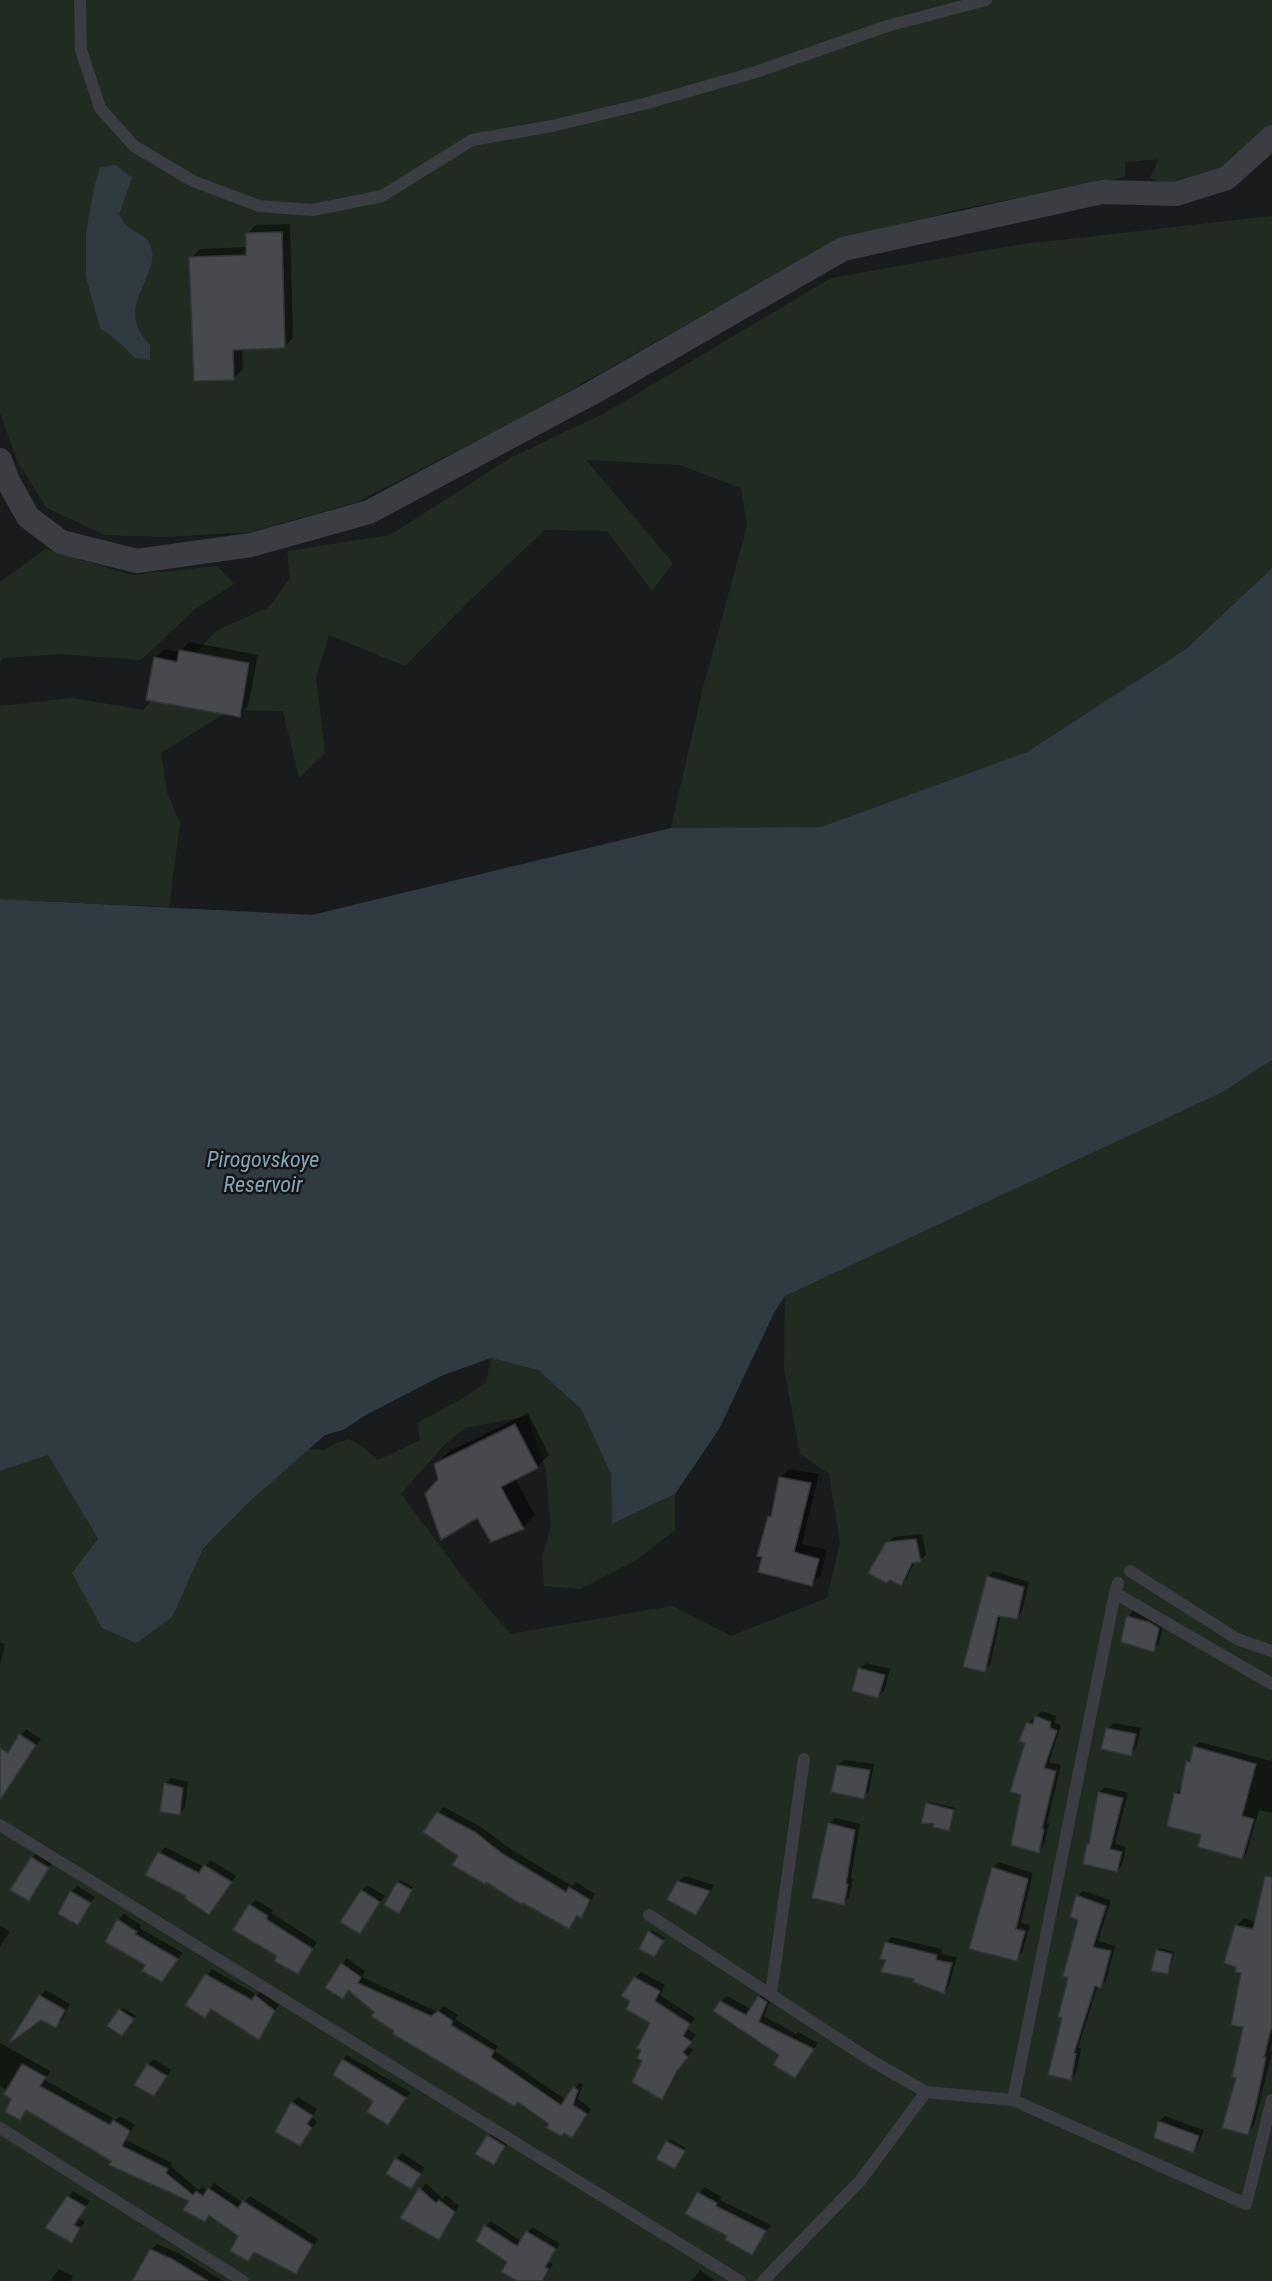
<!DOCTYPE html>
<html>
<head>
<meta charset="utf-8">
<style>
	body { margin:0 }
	canvas { display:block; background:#1a1b1d }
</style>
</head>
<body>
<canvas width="1272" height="2281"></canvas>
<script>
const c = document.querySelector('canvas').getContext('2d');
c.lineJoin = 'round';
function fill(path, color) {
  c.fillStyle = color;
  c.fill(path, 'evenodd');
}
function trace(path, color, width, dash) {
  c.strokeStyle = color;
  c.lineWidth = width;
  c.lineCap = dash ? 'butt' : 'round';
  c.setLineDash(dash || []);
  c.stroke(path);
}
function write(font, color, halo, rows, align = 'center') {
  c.font = font + ' "Roboto Condensed",sans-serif';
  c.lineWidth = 5;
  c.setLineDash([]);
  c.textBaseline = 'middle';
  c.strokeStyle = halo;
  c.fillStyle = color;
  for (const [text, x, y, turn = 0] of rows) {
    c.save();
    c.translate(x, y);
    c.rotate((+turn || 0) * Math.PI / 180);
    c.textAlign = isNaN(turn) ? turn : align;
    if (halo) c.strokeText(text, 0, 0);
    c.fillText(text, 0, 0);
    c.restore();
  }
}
const green = new Path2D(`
	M0 0H1272V124L1234 165 1167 185 1150 178 1159 159 1125 162V177L955 210 825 246 523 417 357 502 251 532 163 537 105 535 47 508 18 463 0 413Z
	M1272 216V568L1186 649 1027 752 821 827 671 828 702 692 747 526 741 488 680 465 586 460 673 563 652 591 607 531 545 530 468 602 405 666 329 635 316 678 325 753 299 778 283 711 230 710 161 753 167 792 180 824 169 907 0 899V706L73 698 143 710 216 631 269 607 290 578 287 551 390 535 512 457 603 414 831 278 1016 245Z
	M45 549 132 575 217 566 234 584 194 610 141 660 61 654 3 658 0 663V582Z
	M1272 1060V2281H0V1471L48 1454 98 1540 171 1599 203 1550 249 1502 309 1449 325 1450 332 1445 349 1439 360 1445 378 1460 420 1440 417 1423 460 1400 486 1383 491 1358 538 1370 581 1409 611 1474 612 1524 675 1494V1530L635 1561 580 1589 544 1586 542 1558 551 1526 545 1467 527 1416 465 1428 445 1444 401 1494 465 1580 510 1634 672 1606 731 1636 827 1598 840 1543 829 1474 800 1454 784 1368 785 1296 1223 1092Z`);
const water = new Path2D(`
	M116 165 132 178 119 214C121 218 124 223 127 226 135 233 148 235 151 247 161 276 112 308 150 345V360L135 358 119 342 100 328 86 277V233L94 188 100 167Z
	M1272 568V1060L1223 1092 785 1296 774 1313 719 1429 675 1494 612 1524 611 1474 581 1409 538 1370 491 1358 441 1376 364 1416 343 1430 325 1435 249 1502 203 1549 172 1617 136 1643 102 1628 72 1573 98 1539 48 1455 0 1471V899L312 915 671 828 821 827 1027 752 1186 649Z`);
const shadow = new Path2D(`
	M290 224 293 338 284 347 242 348 243 369 234 378 191 258 200 249 248 247 247 234 256 225Z
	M189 642 258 655 248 706 239 715 155 658 164 649 180 652Z
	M528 1413 549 1455 537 1467 515 1478 535 1515 523 1527 478 1516 439 1480 436 1464 448 1452Z
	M789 1469 819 1474 802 1544 827 1550 821 1575 812 1584 764 1556 769 1517 773 1512 780 1478Z
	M922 1534 926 1555 920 1560 915 1561 907 1578 901 1584 887 1543 894 1537Z
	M994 1571 1029 1582 1022 1612 1016 1618 1001 1615 990 1665 984 1670 988 1577Z
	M1133 1611 1155 1617 1164 1622 1159 1644 1153 1650 1128 1617Z
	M0 1642 5 1644 0 1666Z
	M866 1663 890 1669 884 1691 878 1696 854 1690 860 1668Z
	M1042 1711 1056 1716 1055 1723 1061 1725 1049 1762 1061 1765 1047 1823 1049 1824 1044 1845 1039 1851 1023 1794 1027 1724Z
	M1114 1723 1141 1728 1136 1748 1130 1754 1108 1729Z
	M26 1729 41 1739 0 1798V1761Z
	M1200 1742 1271 1761 1272 1757V1813L1259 1810 1247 1852 1242 1858 1203 1834 1175 1794 1182 1788 1187 1762 1192 1757 1194 1747Z
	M844 1760 874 1764 869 1791 863 1797 838 1765Z
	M171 1778 188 1782 185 1808 179 1814 165 1784Z
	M1105 1787 1128 1793 1115 1844 1126 1847 1122 1865 1117 1871 1088 1844 1090 1842 1100 1792Z
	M930 1802 956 1808 949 1829 935 1823 928 1804Z
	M444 1807 481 1827 509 1848 572 1886 576 1882 595 1894 586 1910 581 1916 579 1914 568 1927 460 1855 438 1813Z
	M835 1818 860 1824 851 1878 853 1879 849 1897 843 1903 829 1824Z
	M165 1847 204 1867 211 1860 236 1876 209 1913 189 1895 148 1874 160 1853Z
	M38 1852 53 1862 28 1899 32 1858Z
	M999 1862 1033 1873 1021 1923 1030 1925 1022 1953 1017 1959 993 1867Z
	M685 1876 714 1885 702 1907 696 1913 669 1899 679 1881Z
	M400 1880 413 1887 401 1909 386 1904Z
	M367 1885 385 1896 360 1932 362 1891Z
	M77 1886 95 1897 78 1923 60 1913 72 1891Z
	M1272 1889V2042L1270 2050 1272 2052 1254 2126 1247 2133 1238 2077 1245 2026 1243 1972 1238 1966 1226 1962 1237 1925 1244 1918 1256 1922Z
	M1083 1891 1111 1900 1098 1941 1115 1946 1106 1981 1100 1986 1098 1985 1078 2048 1081 2049 1076 2073 1071 2079 1063 2017 1080 1919 1077 1896Z
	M256 1900 273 1910 271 1913 317 1942 298 1972 279 1955 250 1905Z
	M124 1914 141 1925 140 1928 183 1953 162 1980 148 1964 107 1942 118 1920Z
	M0 1925 10 1932 0 1946Z
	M652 1930 665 1938 656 1953 650 1932Z
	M892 1937 942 1949 941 1954 957 1957 949 1986 943 1992 916 1978 888 1958 886 1943Z
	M1160 1948 1174 1952 1170 1970 1167 1972 1157 1950Z
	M347 1958 365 1971 362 1977 438 2012 444 2006 458 2015 455 2019 498 2046 495 2051 566 2100 579 2083 583 2084 578 2099 591 2109 577 2131 572 2136 518 2100 396 2031 349 1989 343 1997 327 1987Z
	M212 1969 257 1995 262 1990 279 2004 264 2032 259 2038 213 2008 205 2016 187 2005Z
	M641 1972 665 1985 660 1995 695 2018 688 2029 696 2035 687 2046 693 2050 682 2063 667 2093 662 2098 644 2060 652 2022 632 2000 635 1978Z
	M46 1990 70 2004 62 2020 56 2026 41 2018 40 1996Z
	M764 1991 772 1996 764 2016 796 2034 798 2032 818 2043 795 2076 781 2055 721 2001 727 1996 751 2009Z
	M123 2008 136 2016 125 2032 120 2010Z
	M0 2043 50 2071 45 2080 116 2120 120 2116 135 2125 126 2140 172 2163 170 2166 199 2190 202 2187 208 2191 214 2183 243 2203 250 2196 318 2239 302 2266 296 2272 255 2251 248 2259 240 2236 210 2215 204 2220 191 2201 113 2161 27 2109 19 2118 13 2098 8 2091 0 2086Z
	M347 2055 410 2092 388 2124 375 2101 343 2060Z
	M154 2059 171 2070 154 2094 148 2065Z
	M298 2097 317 2109 312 2117 317 2122 300 2144 277 2131 292 2103Z
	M1165 2116 1204 2130 1198 2145 1192 2151 1159 2121Z
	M494 2130 510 2140 494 2164 477 2154Z
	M670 2139 686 2148 677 2165 658 2158Z
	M402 2153 425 2168 411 2188 396 2159Z
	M426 2183 443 2199 446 2195 459 2206 444 2232 439 2238 402 2217Z
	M704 2187 722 2197 720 2200 771 2225 752 2253 729 2236 687 2213Z
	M73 2191 90 2201 78 2218 85 2222 71 2242 68 2197Z
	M491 2221 521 2241 532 2227 560 2244 549 2262 553 2264 543 2281H519L509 2261 486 2226Z
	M157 2244 178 2253 223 2281H160L139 2272 151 2249Z
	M59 2269 73 2276 70 2281H50Z
	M700 2270 714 2280 713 2281H691Z`);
const building = new Path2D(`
	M282 232 285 348 233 350 234 380 194 381 189 257 246 255V233Z
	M179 650 249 663 240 717 146 700 154 657 177 662Z
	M515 1424 538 1468 501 1487 524 1529 491 1542 477 1518 441 1540 425 1494 438 1479 434 1464Z
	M779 1477 811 1483 794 1552 819 1559 812 1586 758 1572 762 1557 757 1556 768 1516 771 1517Z
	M916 1539 921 1562 912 1563 901 1586 890 1580 886 1583 868 1573 886 1542Z
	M987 1576 1024 1587 1017 1619 998 1616 985 1672 963 1667Z
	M1126 1616 1149 1622 1159 1628 1154 1652 1121 1642Z
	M858 1668 885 1675 878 1698 852 1691Z
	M1035 1716 1051 1722 1050 1728 1057 1731 1044 1768 1056 1771 1042 1829H1044L1039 1853 1011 1845 1021 1795 1010 1792 1025 1743 1019 1741 1026 1723 1033 1724Z
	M1106 1728 1136 1734 1131 1756 1101 1749Z
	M19 1734 36 1745 0 1800V1748L8 1753Z
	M1193 1746 1256 1764 1242 1816 1254 1819 1242 1859 1198 1847 1201 1835 1167 1826 1174 1793 1180 1794 1186 1761 1190 1762Z
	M837 1765 870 1770 864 1799 831 1792Z
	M164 1783 183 1788 180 1815 160 1812Z
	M1098 1792 1123 1798 1110 1849 1122 1852 1117 1872 1083 1864 1087 1844H1089Z
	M926 1803 954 1810 949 1831 933 1827 934 1824 921 1823Z
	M437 1812 475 1832 503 1854 566 1892 569 1887 590 1900 581 1918 577 1915 569 1929 523 1903 522 1905 486 1882 485 1884 452 1865 458 1856 423 1832Z
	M828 1823 855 1830 846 1884H848L844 1905 812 1898Z
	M158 1852 199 1873 204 1865 232 1882 209 1915 185 1898 186 1896 145 1875Z
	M31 1857 49 1868 29 1901 10 1890Z
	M992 1867 1028 1879 1016 1929 1025 1931 1017 1961 969 1949Z
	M1265 1876 1272 1877V2026L1264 2057H1266L1255 2109 1248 2135 1222 2128 1236 2078 1232 2077 1243 2027 1231 2025 1241 1973 1235 1972 1236 1967 1224 1963 1235 1925 1253 1929Z
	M677 1881 710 1891 696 1915 667 1900Z
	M397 1882 412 1890 399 1914 384 1905Z
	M361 1890 380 1902 360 1934 340 1922Z
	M70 1891 91 1903 78 1925 58 1914Z
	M1076 1895 1106 1906 1093 1947 1111 1951 1101 1988 1095 1986 1074 2053 1076 2054 1071 2080 1048 2075 1062 2018 1058 2017 1068 1978 1063 1976 1078 1920 1070 1917Z
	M249 1904 268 1916 266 1919 313 1949 298 1974 274 1961 277 1956 233 1930Z
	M117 1919 137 1932 135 1934 178 1959 162 1982 142 1971 145 1965 105 1942Z
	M648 1931 664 1941 654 1957 639 1949Z
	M885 1942 937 1955 936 1960 952 1963 944 1994 913 1982 914 1979 881 1972 886 1960 880 1959Z
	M1156 1950 1172 1954 1168 1974 1151 1971Z
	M341 1963 361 1977 358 1983 431 2016 438 2011 453 2021 451 2025 494 2051 491 2057 561 2105 573 2087 578 2090 573 2105 587 2114 572 2138 564 2133 562 2136 546 2128 549 2124 518 2102 514 2106 393 2034 394 2031 371 2016 374 2012 348 1990 343 1999 325 1988Z
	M205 1974 252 2000 255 1995 275 2011 259 2040 211 2009 205 2018 185 2005Z
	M634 1977 660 1991 655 2001 690 2024 683 2036 692 2042 683 2052 688 2057 677 2071 662 2100 632 2082 642 2061 637 2058 641 2050 637 2048 650 2023 626 2009 630 2001 621 1996Z
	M39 1995 65 2010 56 2028 41 2020 11 2042 10 2041Z
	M758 1996 767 2002 759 2022 814 2049 795 2078 773 2065 779 2055 713 2011 720 2001 746 2015Z
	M119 2009 134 2019 122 2036 107 2026Z
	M342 2059 406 2098 388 2125 367 2112 373 2101 333 2075Z
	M22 2064 46 2077 40 2086 110 2125 113 2120 130 2131 122 2146 168 2169 166 2173 193 2195 196 2191 203 2196 208 2188 238 2208 243 2201 313 2245 296 2274 254 2252 248 2261 230 2251 238 2236 209 2215 205 2222 183 2210 189 2201 109 2165 111 2161 26 2110 20 2120 5 2112 11 2099 4 2094Z
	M147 2064 167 2076 154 2096 134 2085Z
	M291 2102 313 2116 307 2124 312 2128 300 2146 275 2132Z
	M1158 2121 1199 2136 1193 2153 1154 2138Z
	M487 2135 505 2146 494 2165 475 2154Z
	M666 2141 685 2151 675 2169 656 2159Z
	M395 2158 421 2174 411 2189 386 2174Z
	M419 2188 436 2203 439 2200 455 2212 439 2240 400 2218Z
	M697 2192 717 2203 716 2206 766 2231 752 2255 725 2240 727 2236 685 2214Z
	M67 2196 86 2207 74 2225 80 2228 72 2243 45 2228Z
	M484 2225 517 2246 526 2231 556 2249 545 2267 549 2269 542 2281H517L501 2272 507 2262 476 2241Z
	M150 2249 172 2259 208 2281H132Z`);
const service = new Path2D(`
	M80 0 81 50 100 108 134 146 193 181 259 206 313 210 382 196 472 140 552 126 644 104 756 72 887 26 986 0
	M1130 1571 1237 1639 1272 1651
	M1118 1583 1115 1593 1272 1684
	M0 1825 740 2281
	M649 1915 872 2061 926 2092 860 2181 763 2281
	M771 1994 804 1759
	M926 2092 1013 2100 1246 2204 1272 2100
	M1013 2100 1115 1593
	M0 2128 243 2281`);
const minor = new Path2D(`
	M0 460 8 481 28 517 61 542 137 561 251 545 369 512 594 392 843 249 1102 192 1176 194 1227 178 1272 137`);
const waterNames = [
	["Pirogovskoye",263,1161],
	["Reservoir",263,1186]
];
fill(green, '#222b22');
fill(water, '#303b41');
fill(shadow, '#0007');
fill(building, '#47494d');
trace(building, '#343539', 1.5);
trace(service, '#3b3d42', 12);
trace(minor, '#3b3d42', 24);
write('italic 22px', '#85a5b6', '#151518', waterNames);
</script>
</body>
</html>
